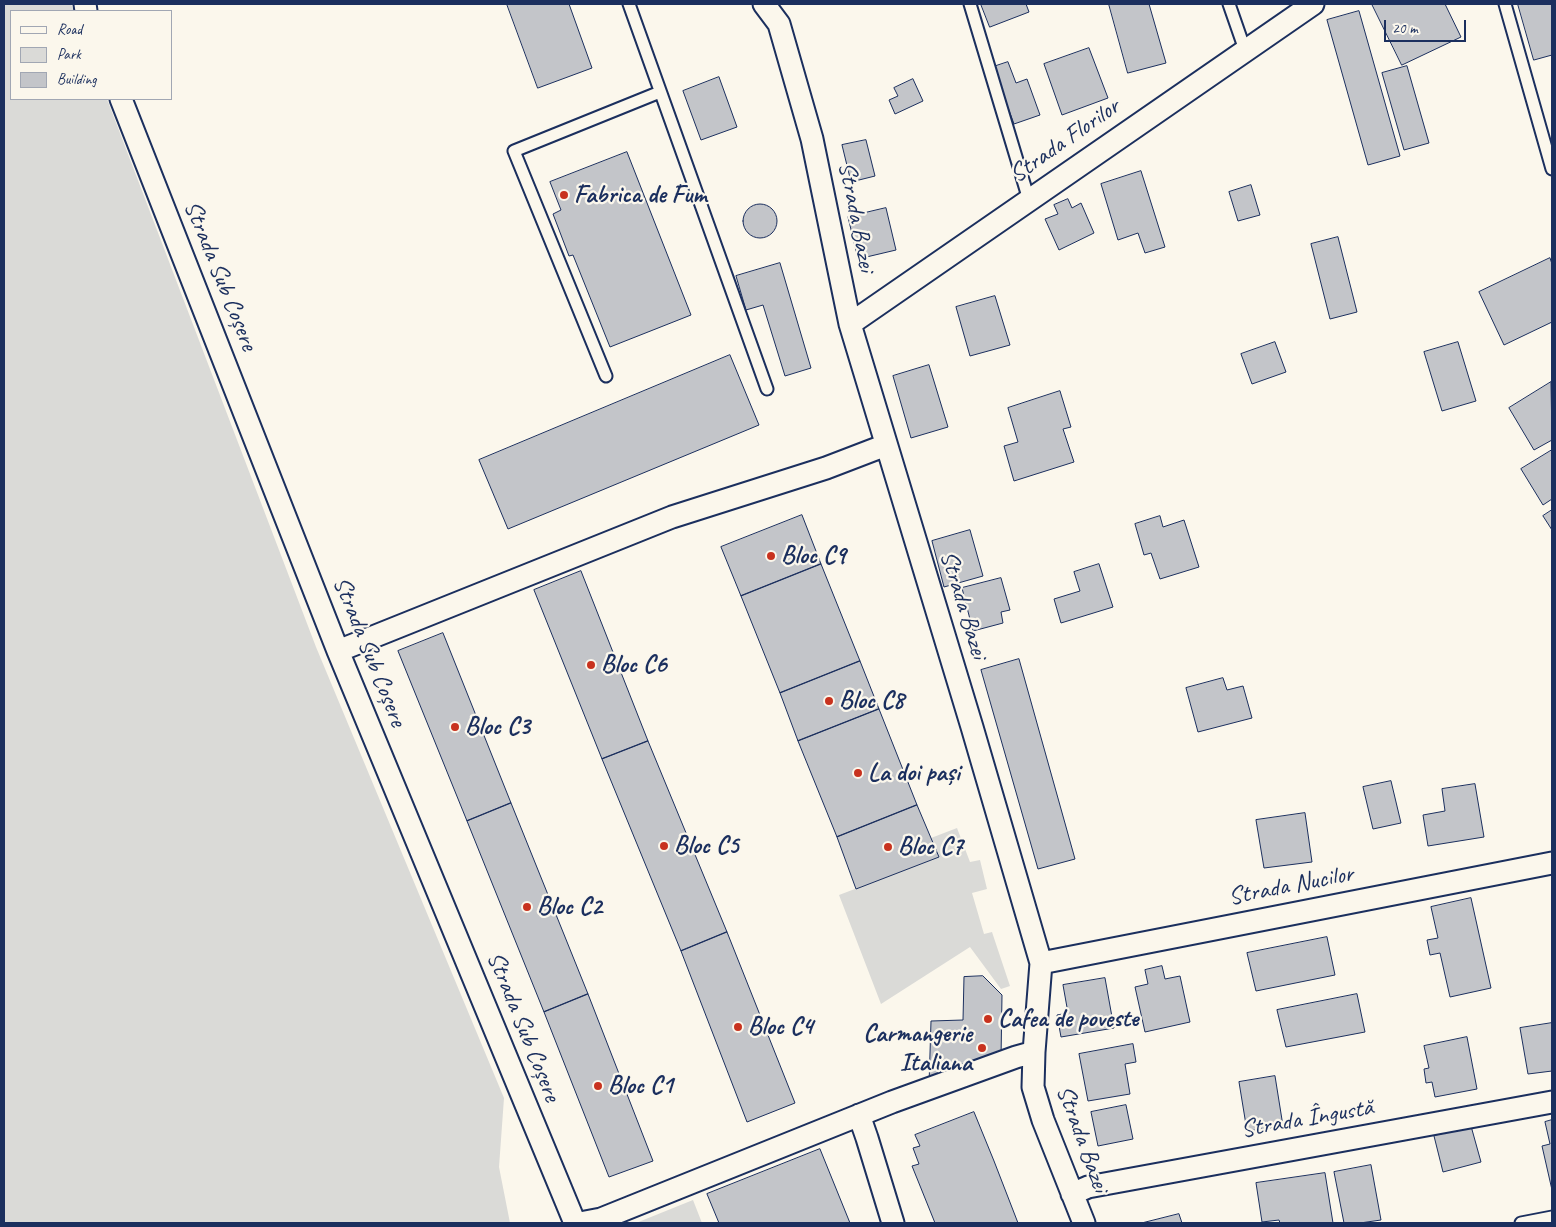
<!DOCTYPE html>
<html>
<head>
<meta charset="utf-8">
<style>
	body { margin:0 }
	#map { position:relative; width:1556px; height:1227px; overflow:hidden; background:#fbf7ec; font-family:Caveat,sans-serif }
	canvas { display:block }
	.frame { position:absolute; inset:0; border:5px solid #1b2f5e; pointer-events:none }
	.legend { position:absolute; left:10px; top:10px; width:162px; height:90px; box-sizing:border-box; background:#fbf7ec; border:1px solid #a1a7b3; margin:0; padding:6px 9px; list-style:none; font-size:15px; color:#1b2f5e }
	.legend li { display:flex; align-items:center; gap:10px; height:25px }
	.legend b { width:25px; border:1px solid #a1a7b3 }
	.scale { position:absolute; left:1384px; top:20px; width:82px; height:22px; box-sizing:border-box; border:2px solid #1b2f5e; border-top:0; padding-left:6px; font-size:15px; line-height:18px; white-space:nowrap; color:#1b2f5e; -webkit-text-stroke:4px #fbf7ec; paint-order:stroke }
</style>
</head>
<body>
<div id="map">
<canvas width="1556" height="1227"></canvas>
<div class="frame"></div>
<ul class="legend">
<li><b style="height:6px;background:#fbf7ec"></b>Road</li>
<li><b style="height:14px;background:#dadad7"></b>Park</li>
<li><b style="height:14px;background:#c3c5c9"></b>Building</li>
</ul>
<div class="scale">20 m</div>
</div>
<script>
const c = document.querySelector('canvas').getContext('2d');
c.lineJoin = 'round';
function fill(path, color) {
  c.fillStyle = color;
  c.fill(path, 'evenodd');
}
function trace(path, color, width, dash) {
  c.strokeStyle = color;
  c.lineWidth = width;
  c.lineCap = dash ? 'butt' : 'round';
  c.setLineDash(dash || []);
  c.stroke(path);
}
function write(font, color, halo, rows, align = 'center') {
  c.font = font + ' Caveat,sans-serif';
  c.lineWidth = 4.5;
  c.setLineDash([]);
  c.textBaseline = 'middle';
  c.strokeStyle = halo;
  c.fillStyle = color;
  for (const [text, x, y, turn = 0] of rows) {
    c.save();
    c.translate(x, y);
    c.rotate((+turn || 0) * Math.PI / 180);
    c.textAlign = isNaN(turn) ? turn : align;
    if (halo) c.strokeText(text, 0, 0);
    c.fillText(text, 0, 0);
    c.restore();
  }
}
const green = new Path2D(`
	M4 4H71L74 11H11V99H107L316 647 504 1098 499 1167 510 1223H4Z
	M957 828 970 862 980 860 987 889 972 893 984 934 992 932 1010 986 1001 989 970 947 881 1004 839 895 939 857 931 838Z
	M693 1200 702 1223H636Z`);
const building = new Path2D(`
	M507 4H569L592 68 538 88Z
	M981 4H1026L1029 12 990 27Z
	M1109 4H1149L1166 63 1128 73Z
	M1372 4H1445L1461 37 1402 65Z
	M1518 4H1552V55L1534 60Z
	M1359 11 1400 156 1368 165 1327 20Z
	M1089 48 1108 98 1062 115 1044 64Z
	M1008 62 1016 83 1027 79 1040 115 1014 124 993 67Z
	M1407 66 1429 143 1404 150 1382 73Z
	M719 77 737 127 701 140 683 91Z
	M913 79 923 101 895 114 889 100 898 96 894 88Z
	M866 140 875 176 851 182 842 145Z
	M627 152 691 315 610 347 573 255 569 256 553 214 561 210 550 182Z
	M1141 171 1165 247 1145 253 1138 233 1118 240 1101 184Z
	M1251 185 1260 215 1238 221 1229 192Z
	M1068 199 1072 208 1081 203 1094 233 1059 250 1045 219 1058 214 1054 205Z
	M743 221a17 17 0 1 1 34 0a17 17 0 1 1-34 0Z
	M886 208 896 250 858 259 848 217Z
	M1338 237 1357 312 1330 319 1311 244Z
	M1550 258 1552 264V322L1504 345 1479 292Z
	M780 263 811 368 785 376 763 305 746 310 736 276Z
	M995 296 1010 345 970 356 956 307Z
	M1275 342 1286 372 1252 384 1241 354Z
	M1458 342 1476 401 1442 411 1424 352Z
	M730 355 759 425 508 529 479 460Z
	M929 365 948 427 911 438 893 376Z
	M1551 382 1552 440 1534 450 1509 408Z
	M1060 391 1071 427 1063 429 1074 462 1014 481 1004 446 1018 442 1008 408Z
	M1552 450V499L1543 505 1521 469Z
	M1552 510V530L1543 516Z
	M802 515 821 564 741 596 721 547Z
	M1160 516 1163 527 1184 520 1199 567 1160 579 1151 553 1144 555 1135 524Z
	M970 530 983 576 944 587 932 541Z
	M821 564 860 661 780 693 741 596Z
	M1099 564 1113 607 1061 623 1054 599 1080 591 1074 572Z
	M581 571 648 741 602 759 534 590Z
	M1001 578 1010 610 1001 612 1003 623 973 631 962 588Z
	M443 633 511 803 467 821 398 651Z
	M1019 659 1075 859 1038 869 981 670Z
	M860 661 879 709 798 741 780 693Z
	M1223 678 1227 690 1243 686 1252 718 1198 732 1186 688Z
	M879 709 917 805 837 837 798 741Z
	M648 741 727 932 681 951 602 759Z
	M1391 781 1401 823 1373 829 1363 787Z
	M1475 784 1484 837 1428 846 1423 815 1445 811 1442 789Z
	M511 803 588 994 544 1012 467 821Z
	M917 805 939 857 856 889 837 837Z
	M1305 813 1312 862 1264 868 1256 820Z
	M1471 898 1491 988 1450 997 1440 953 1430 955 1427 940 1438 938 1431 907Z
	M727 932 795 1103 747 1122 681 951Z
	M1327 937 1335 975 1256 991 1247 953Z
	M1162 966 1165 979 1180 976 1190 1022 1145 1032 1135 987 1148 984 1145 970Z
	M983 976 1002 995 1001 1059 929 1085 931 1021 963 1020 964 977Z
	M1105 978 1114 1028 1061 1037 1057 1015 1068 1013 1063 985Z
	M588 994 653 1161 609 1177 544 1012Z
	M1357 994 1365 1032 1286 1047 1277 1010Z
	M1552 1023V1071L1528 1074 1520 1028Z
	M1467 1037 1477 1089 1435 1097 1432 1082 1426 1083 1424 1069 1429 1068 1424 1046Z
	M1133 1044 1136 1062 1125 1064 1130 1094 1088 1101 1079 1054Z
	M1275 1076 1283 1126 1247 1131 1239 1082Z
	M1126 1105 1133 1139 1098 1146 1091 1112Z
	M974 1112 994 1161 1018 1223H935L912 1166 919 1164 913 1148 920 1146 915 1135Z
	M1552 1120V1190L1542 1146 1550 1144 1545 1122Z
	M1471 1126 1481 1162 1443 1172 1434 1136Z
	M820 1149 850 1223H719L707 1194Z
	M1371 1165 1381 1220 1360 1223H1344L1334 1172Z
	M1325 1173 1333 1223H1280L1279 1220 1262 1222 1256 1183Z
	M1179 1214 1182 1223H1142Z`);
const service = new Path2D(`
	M629 4 767 389
	M970 4 1029 200
	M1229 4 1245 50
	M1505 4 1552 169
	M606 376 514 151 660 92
	M1521 1223 1552 1217`);
const minor = new Path2D(`
	M85 4 86 11
	M764 4 779 24 812 139 850 324 972 727 1041 963 1034 1052 1033 1087 1043 1120 1084 1223
	M121 99 338 651 575 1223
	M850 324 1313 4
	M338 651 672 517 826 468 886 445
	M1041 963 1552 863
	M859 1115 867 1138 893 1223
	M1072 1194 1088 1187 1552 1102
	M580 1223 601 1219 892 1102 1016 1057 1034 1052`);
const markers = [
	[564,195,5,"#c8321e"],
	[771,556,5,"#c8321e"],
	[591,665,5,"#c8321e"],
	[829,701,5,"#c8321e"],
	[455,727,5,"#c8321e"],
	[858,773,5,"#c8321e"],
	[664,846,5,"#c8321e"],
	[888,847,5,"#c8321e"],
	[527,907,5,"#c8321e"],
	[988,1019,5,"#c8321e"],
	[738,1027,5,"#c8321e"],
	[982,1048,5,"#c8321e"],
	[598,1086,5,"#c8321e"]
];
const streetNames = [
	["Strada Florilor",1065,141,-35],
	["Strada Bazei",856,217,79],
	["Strada Sub Coșere",220,276,68],
	["Strada Bazei",963,605,73],
	["Strada Sub Coșere",369,652,68],
	["Strada Nucilor",1291,886,-11],
	["Strada Sub Coșere",523,1027,68],
	["Strada Îngustă",1307,1119,-10],
	["Strada Bazei",1082,1139,70]
];
const poiNames = [
	["Fabrica de Fum",574,195],
	["Bloc C9",781,556],
	["Bloc C6",601,665],
	["Bloc C8",839,701],
	["Bloc C3",465,727],
	["La doi pași",868,773],
	["Bloc C5",674,846],
	["Bloc C7",898,847],
	["Bloc C2",537,907],
	["Cafea de poveste",998,1019],
	["Bloc C4",748,1027],
	["Carmangerie",972,1034,"right"],
	["Italiana",972,1063,"right"],
	["Bloc C1",608,1086]
];
fill(green, '#dadad7');
fill(building, '#c3c5c9');
trace(building, '#1b2f5e', 1);
trace(service, '#1b2f5e', 15);
trace(minor, '#1b2f5e', 25);
trace(service, '#fbf7ec', 11);
trace(minor, '#fbf7ec', 21);
for (const [x, y, r, color] of markers) {
  const dot = new Path2D();
  dot.arc(x, y, r, 0, 2 * Math.PI);
  c.fillStyle = color;
  c.fill(dot);
  trace(dot, '#fbf7ec', 2);
}
write('25px', '#1b2f5e', '#fbf7ec', streetNames);
write('bold 25px', '#1b2f5e', '#fbf7ec', poiNames, 'left');
</script>
</body>
</html>
